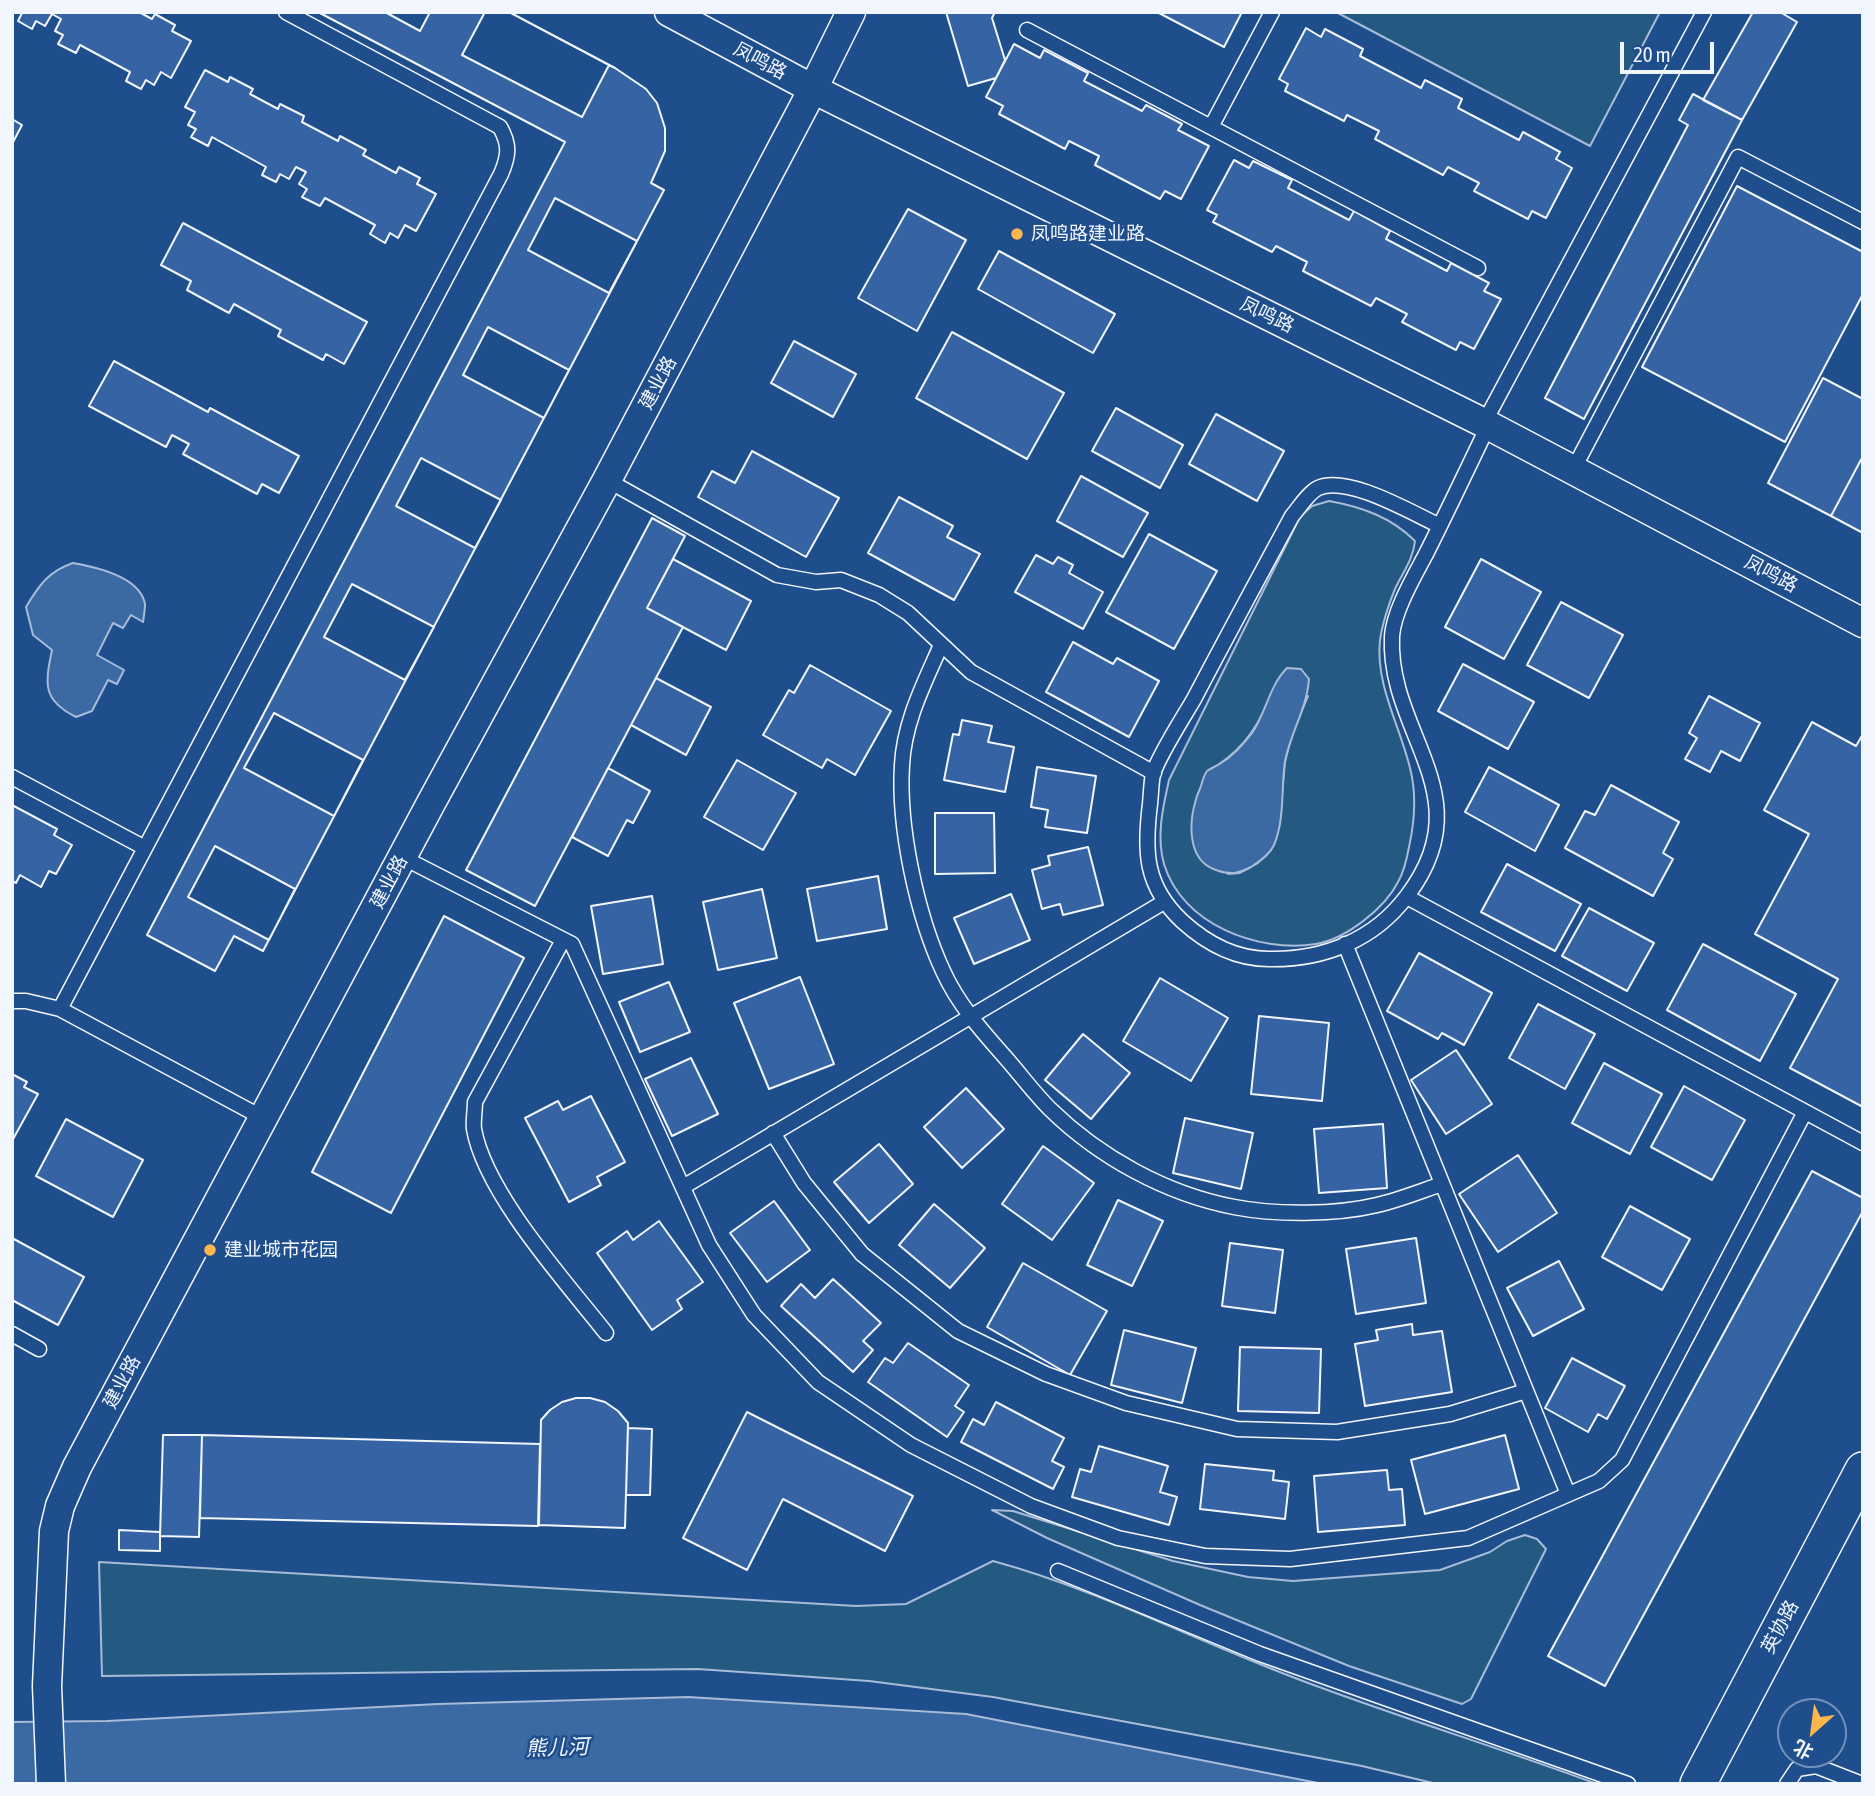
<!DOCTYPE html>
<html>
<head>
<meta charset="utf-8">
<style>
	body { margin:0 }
	#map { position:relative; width:1875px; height:1796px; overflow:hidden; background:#1f4e8c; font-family:"Asap Condensed","Noto Sans SC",sans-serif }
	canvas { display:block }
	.frame { position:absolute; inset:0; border:14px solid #f2f6ff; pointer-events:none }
	.north { position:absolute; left:1777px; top:1698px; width:70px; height:70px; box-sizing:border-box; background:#1f4e8c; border:2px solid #7391ba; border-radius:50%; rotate:208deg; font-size:19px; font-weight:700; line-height:28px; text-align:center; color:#f2f6ff }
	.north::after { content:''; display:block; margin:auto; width:24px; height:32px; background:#ffb74d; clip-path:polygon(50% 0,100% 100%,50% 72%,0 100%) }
	.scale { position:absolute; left:1620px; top:42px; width:94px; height:32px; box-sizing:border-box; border:4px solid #f2f6ff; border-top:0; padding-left:9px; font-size:21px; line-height:24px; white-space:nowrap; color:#f2f6ff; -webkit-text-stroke:5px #1f4e8c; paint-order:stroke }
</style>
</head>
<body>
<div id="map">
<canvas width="1875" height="1796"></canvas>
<div class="frame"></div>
<div class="north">北</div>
<div class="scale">20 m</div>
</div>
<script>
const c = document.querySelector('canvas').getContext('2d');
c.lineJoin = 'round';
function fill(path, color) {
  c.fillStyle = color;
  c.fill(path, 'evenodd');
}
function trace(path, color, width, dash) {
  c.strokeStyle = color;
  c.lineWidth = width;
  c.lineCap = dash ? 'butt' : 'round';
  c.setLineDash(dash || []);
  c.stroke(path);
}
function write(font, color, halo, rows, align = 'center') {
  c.font = font + ' "Asap Condensed","Noto Sans SC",sans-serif';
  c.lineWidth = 5;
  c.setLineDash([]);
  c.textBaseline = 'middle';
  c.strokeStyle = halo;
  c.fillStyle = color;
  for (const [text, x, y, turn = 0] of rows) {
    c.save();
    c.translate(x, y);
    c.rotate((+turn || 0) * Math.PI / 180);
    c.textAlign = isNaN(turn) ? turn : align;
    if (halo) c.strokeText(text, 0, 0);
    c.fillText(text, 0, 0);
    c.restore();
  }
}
const green = new Path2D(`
	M1336 12H1660L1590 146Z
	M1329 501C1362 507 1391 517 1415 541 1413 560 1403 572 1395 589 1389 603 1382 625 1380 640 1375 684 1400 726 1410 768 1417 795 1415 820 1409 847 1407 858 1404 872 1398 882 1385 908 1346 939 1316 944 1257 953 1182 924 1164 864 1156 836 1163 807 1169 780L1300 517 1312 506ZM1308 696 1292 734 1285 762 1279 826 1258 863 1240 873 1228 874 1207 772C1237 755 1255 733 1268 702Z
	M992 1510 1013 1511 1173 1561 1248 1577 1293 1581 1440 1570 1490 1552 1507 1541 1525 1535 1537 1539 1546 1549 1471 1699 1462 1704 1349 1666 1200 1605 1047 1538Z
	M993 1561C1103 1591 1204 1645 1311 1684 1405 1719 1502 1749 1597 1784H1437L1362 1766 993 1697 869 1681 698 1669 102 1676 99 1562 856 1606 906 1604Z`);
const water = new Path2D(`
	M73 563C96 567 140 577 145 604 145 609 144 616 143 622L131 615 123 628 113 623 97 655 124 670 117 684 108 680 92 711 76 717C42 700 45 684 52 650L33 635 26 607C39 585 49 571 73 563Z
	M1287 668 1301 669 1309 679C1307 708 1291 732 1285 761 1281 788 1285 819 1274 845 1270 854 1259 862 1251 867 1238 874 1230 875 1216 870 1183 859 1189 811 1201 786 1202 782 1204 775 1207 771 1211 768 1217 766 1221 763 1233 756 1243 745 1252 733 1266 713 1269 686 1287 668Z
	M688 1697 966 1714 1323 1784H12V1722L107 1721 438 1704Z`);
const building = new Path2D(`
	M20 12H139L152 19 155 14 175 25 172 31 191 41 171 78 161 72 154 85 146 80 141 89 126 81 130 72 80 45 76 53 58 44 63 35 55 31 61 19 52 14 45 26 36 21 32 29 18 21 22 13Z
	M318 12H509L615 68 646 89 657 103 665 128V151L651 183 664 190 263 951 234 936 215 971 147 935 565 142Z
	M385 12H430L420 31Z
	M485 12H509L609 65 582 117 462 55Z
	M946 12H995L992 18 1005 60 996 78 968 86Z
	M1157 12H1242L1224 47Z
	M1753 12H1780L1797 22 1742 120 1703 100Z
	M1306 28 1321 37 1325 29 1363 49 1360 56 1421 88 1425 80 1462 99 1458 108 1519 140 1523 132 1560 152 1556 159 1572 168 1546 218 1532 211 1528 219 1474 191 1479 183 1448 167 1443 175 1375 139 1379 131 1347 115 1344 121 1285 91 1288 84 1279 79Z
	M1014 44 1040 58 1044 50 1088 73 1084 81 1142 111 1146 105 1182 124 1178 130 1209 146 1181 199 1165 191 1160 199 1095 165 1099 156 1069 141 1065 149 999 114 1003 106 986 97Z
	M205 70 228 82 230 77 253 89 250 94 278 109 280 104 304 116 302 122 338 141 340 136 366 150 363 155 396 173 399 167 420 178 417 184 436 194 416 231 405 225 398 238 390 233 385 243 370 234 375 225 325 198 320 206 302 197 307 189 299 184 306 172 296 167 289 179 280 174 276 182 262 175 266 167 212 137 208 146 191 137 196 129 188 125 195 112 185 107Z
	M1693 94 1742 120 1584 419 1545 398 1688 125 1679 120Z
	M12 119 22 125 12 144Z
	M1234 160 1249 168 1253 161 1292 180 1288 188 1349 220 1354 211 1390 231 1386 239 1447 271 1451 263 1489 283 1484 291 1501 299 1474 349 1460 342 1456 350 1402 322 1407 314 1376 298 1371 306 1303 271 1307 262 1276 246 1272 252 1213 222 1217 215 1207 210Z
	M1737 186 1863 252V294L1785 442 1642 367Z
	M555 198 637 241 609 293 528 250Z
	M908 209 966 240 917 331 858 298Z
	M183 223 367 322 344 364 326 354 323 360 278 336 281 330 234 304 229 313 187 290 191 281 161 265Z
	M999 251 1115 314 1093 353 978 289Z
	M488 327 569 370 544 418 463 375Z
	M952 332 1064 393 1027 459 916 398Z
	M794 341 856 374 833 417 771 383Z
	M114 361 208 412 210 408 299 456 279 493 262 484 257 494 183 454 189 444 172 435 166 447 89 406Z
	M1823 378 1863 399V456L1831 516 1768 483Z
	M1116 408 1183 445 1160 488 1092 451Z
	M1216 414 1284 451 1257 501 1189 464Z
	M752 451 839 498 806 557 698 497 712 471 735 483Z
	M1863 456V533L1831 516Z
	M421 458 501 500 475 548 396 506Z
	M1081 476 1148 513 1123 557 1057 521Z
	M899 497 953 526 947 537 980 554 954 600 868 553Z
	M652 518 685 536 647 608 683 627 535 906 466 870Z
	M1149 534 1217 571 1174 649 1106 612Z
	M1036 555 1053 564 1058 557 1073 565 1069 573 1103 592 1083 629 1015 592Z
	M673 559 751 601 726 650 647 608Z
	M1481 559 1541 592 1504 659 1445 627Z
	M352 584 434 627 405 680 324 637Z
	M1561 602 1623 635 1589 698 1527 665Z
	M1073 642 1113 664 1117 658 1159 681 1129 737 1046 692Z
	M1463 664 1534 702 1508 749 1438 711Z
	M810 665 891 711 855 775 827 759 822 768 763 735 789 690 794 693Z
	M656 678 711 707 686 755 631 725Z
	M1709 696 1760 723 1740 761 1721 751 1710 772 1685 759 1697 738 1689 733Z
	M274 713 363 760 334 816 244 768Z
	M962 720 992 726 988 742 1014 747 1005 792 944 780 953 734 959 735Z
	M1812 722 1856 746 1863 734V1107L1790 1068 1838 979 1755 934 1809 834 1764 810Z
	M737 760 796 793 763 850 704 817Z
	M1037 767 1096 776 1087 833 1045 827 1048 810 1031 807Z
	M1489 767 1559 805 1535 851 1465 812Z
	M608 768 650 791 633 823 627 820 608 856 572 837Z
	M1611 785 1679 822 1663 853 1673 859 1653 896 1565 848 1585 811 1595 815Z
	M12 805 57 829 54 835 72 845 56 874 49 871 41 887 20 875 16 883 12 881Z
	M935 813H994L995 873 935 874Z
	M215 846 295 889 269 940 188 897Z
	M1088 847 1103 905 1063 915 1060 904 1042 909 1032 870 1050 865 1048 856Z
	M1507 864 1581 904 1555 951 1481 912Z
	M878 876 887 929 817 941 807 889Z
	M762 889 777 958 718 970 703 902Z
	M1011 894 1030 940 974 964 954 918Z
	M652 896 663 964 603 974 591 906Z
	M1589 908 1654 943 1627 991 1562 956Z
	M444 916 524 958 391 1213 312 1172Z
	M1703 944 1796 994 1760 1061 1667 1010Z
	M1419 953 1492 993 1464 1045 1442 1033 1438 1039 1387 1011Z
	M800 977 834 1064 769 1089 734 1003Z
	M1160 978 1228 1018 1191 1081 1123 1041Z
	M669 982 690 1032 640 1052 619 1002Z
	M1538 1004 1595 1034 1565 1089 1509 1058Z
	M1259 1016 1329 1023 1322 1101 1251 1094Z
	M1083 1034 1130 1073 1091 1119 1045 1080Z
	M1456 1050 1492 1104 1446 1134 1411 1080Z
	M691 1058 718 1114 672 1136 645 1079Z
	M1604 1063 1662 1094 1630 1154 1572 1123Z
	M12 1074 27 1082 24 1087 38 1094 12 1141Z
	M1684 1086 1745 1120 1712 1180 1651 1147Z
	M966 1088 1004 1129 962 1168 924 1127Z
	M591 1096 625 1162 597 1177 601 1185 569 1202 525 1118 558 1101 563 1110Z
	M1185 1118 1253 1133 1241 1189 1173 1173Z
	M66 1119 143 1160 113 1217 36 1176Z
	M1383 1124 1387 1188 1319 1193 1314 1129Z
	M879 1144 913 1184 869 1223 834 1182Z
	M1043 1146 1094 1183 1052 1240 1002 1204Z
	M1518 1155 1557 1213 1498 1252 1459 1194Z
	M1812 1171 1863 1198V1211L1605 1686 1548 1656Z
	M1118 1200 1163 1221 1132 1286 1087 1265Z
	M774 1201 810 1250 767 1282 730 1233Z
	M934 1204 985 1248 950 1288 899 1245Z
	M1630 1206 1690 1239 1662 1290 1602 1257Z
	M659 1221 703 1282 677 1300 682 1309 652 1330 597 1253 627 1231 633 1240Z
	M12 1238 84 1277 58 1325 12 1300Z
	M1416 1238 1426 1303 1356 1314 1346 1249Z
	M1230 1243 1283 1250 1275 1313 1222 1306Z
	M1559 1261 1584 1309 1533 1336 1507 1288Z
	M1023 1263 1107 1311 1070 1375 987 1327Z
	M833 1279 881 1323 863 1341 873 1350 853 1372 781 1306 801 1284 815 1298Z
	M1412 1324 1413 1335 1442 1331 1452 1392 1365 1406 1355 1344 1378 1340 1376 1330Z
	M1124 1330 1196 1348 1182 1403 1111 1385Z
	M908 1343 969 1385 955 1406 964 1412 947 1437 868 1382 885 1358 893 1363Z
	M1240 1347 1321 1349 1319 1413 1238 1411Z
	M1572 1358 1625 1386 1607 1419 1598 1414 1588 1432 1545 1408Z
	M576 1398H590L605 1402 618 1411 628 1423 625 1528 539 1525 541 1420 550 1410 562 1402Z
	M996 1402 1064 1438 1052 1461 1064 1467 1053 1489 961 1442 973 1419 984 1425Z
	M747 1412 913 1496 885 1551 783 1499 747 1570 683 1538Z
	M628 1428 652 1429 650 1495H626Z
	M163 1435H202L199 1537 160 1536Z
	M202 1435 540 1444 538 1526 200 1518Z
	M1505 1435 1519 1489 1425 1514 1411 1460Z
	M1099 1446 1168 1466 1160 1492 1177 1497 1169 1525 1072 1497 1080 1469 1091 1472Z
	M1205 1464 1274 1471 1273 1480 1289 1482 1285 1519 1200 1509Z
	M1387 1470 1389 1490 1402 1489 1405 1525 1318 1532 1314 1476Z
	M119 1530 160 1532V1551L119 1550Z`);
const service = new Path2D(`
	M1027 30 1478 268
	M1211 127 1272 12
	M1484 423 1704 12
	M1573 470 1738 157 1863 222
	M607 480 777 575 816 582 841 580 879 595 908 613 971 672 1154 773
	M1440 526C1410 512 1348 475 1318 488 1308 493 1299 508 1292 516 1259 577 1226 638 1194 699 1183 718 1159 755 1153 774 1151 784 1151 795 1150 804 1144 852 1145 886 1182 921 1206 943 1236 959 1269 959 1324 960 1374 940 1407 896 1484 795 1387 734 1392 636 1394 610 1415 575 1427 552 1448 510 1468 468 1488 426
	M941 645C924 684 904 722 902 765 898 827 917 915 943 971 958 1004 981 1030 1005 1057 1020 1074 1034 1093 1050 1109 1099 1157 1166 1194 1234 1207 1275 1215 1336 1215 1377 1205 1399 1200 1421 1191 1442 1184
	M12 777 145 848
	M402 857 572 944 709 1245 754 1315 818 1382 911 1445 1031 1506 1118 1538 1205 1556 1290 1559 1468 1538 1599 1481 1622 1460 1805 1112
	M1407 897 1863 1143
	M563 940 475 1102C475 1110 473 1121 474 1129 485 1193 566 1282 606 1333
	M1345 944 1568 1494
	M12 1001H26L60 1009 263 1118
	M60 1009 501 174C509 155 510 145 500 127L286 12
	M773 1133 804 1183 862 1254 958 1331 1046 1374 1126 1403 1237 1429 1337 1432 1450 1414 1526 1391
	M683 1187 1164 902
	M12 1334 39 1349
	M1058 1571 1260 1654 1628 1784
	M1787 1784 1797 1769 1816 1766 1862 1784`);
const minor = new Path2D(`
	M669 12 813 89 1484 423 1863 623
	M51 1784 47 1686 54 1531 60 1506 77 1467 431 803 607 480 813 89 851 12`);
const tertiary = new Path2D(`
	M1698 1784 1863 1470`);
const markers = [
	[1017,234,7,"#ffb74d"],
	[210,1250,7,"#ffb74d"]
];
const streetNames = [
	["凤鸣路",760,61,28],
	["凤鸣路",1267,315,26],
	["建业路",658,383,-62],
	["凤鸣路",1771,574,28],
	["建业路",389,882,-62],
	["建业路",122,1382,-62],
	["英协路",1780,1627,-62]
];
const poiNames = [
	["凤鸣路建业路",1031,234],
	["建业城市花园",224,1250]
];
const waterNames = [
	["熊儿河",557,1748,-2]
];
fill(green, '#245a82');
trace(green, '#a8bbd7', 2);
fill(water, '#3b69a3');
trace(water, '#a8bbd7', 2);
fill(building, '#3563a3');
trace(building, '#f2f6ff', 2);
trace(service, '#f2f6ff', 17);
trace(minor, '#f2f6ff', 31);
trace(tertiary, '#f2f6ff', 38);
trace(service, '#1f4e8c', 14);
trace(minor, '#1f4e8c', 28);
trace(tertiary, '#1f4e8c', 35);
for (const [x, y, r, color] of markers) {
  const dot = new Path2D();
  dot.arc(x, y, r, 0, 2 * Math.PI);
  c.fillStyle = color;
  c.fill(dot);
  trace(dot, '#1f4e8c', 2.5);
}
write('19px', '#f2f6ff', '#1f4e8c', streetNames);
write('19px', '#f2f6ff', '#1f4e8c', poiNames, 'left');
write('italic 21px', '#f2f6ff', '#1f4e8c', waterNames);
</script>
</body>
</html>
